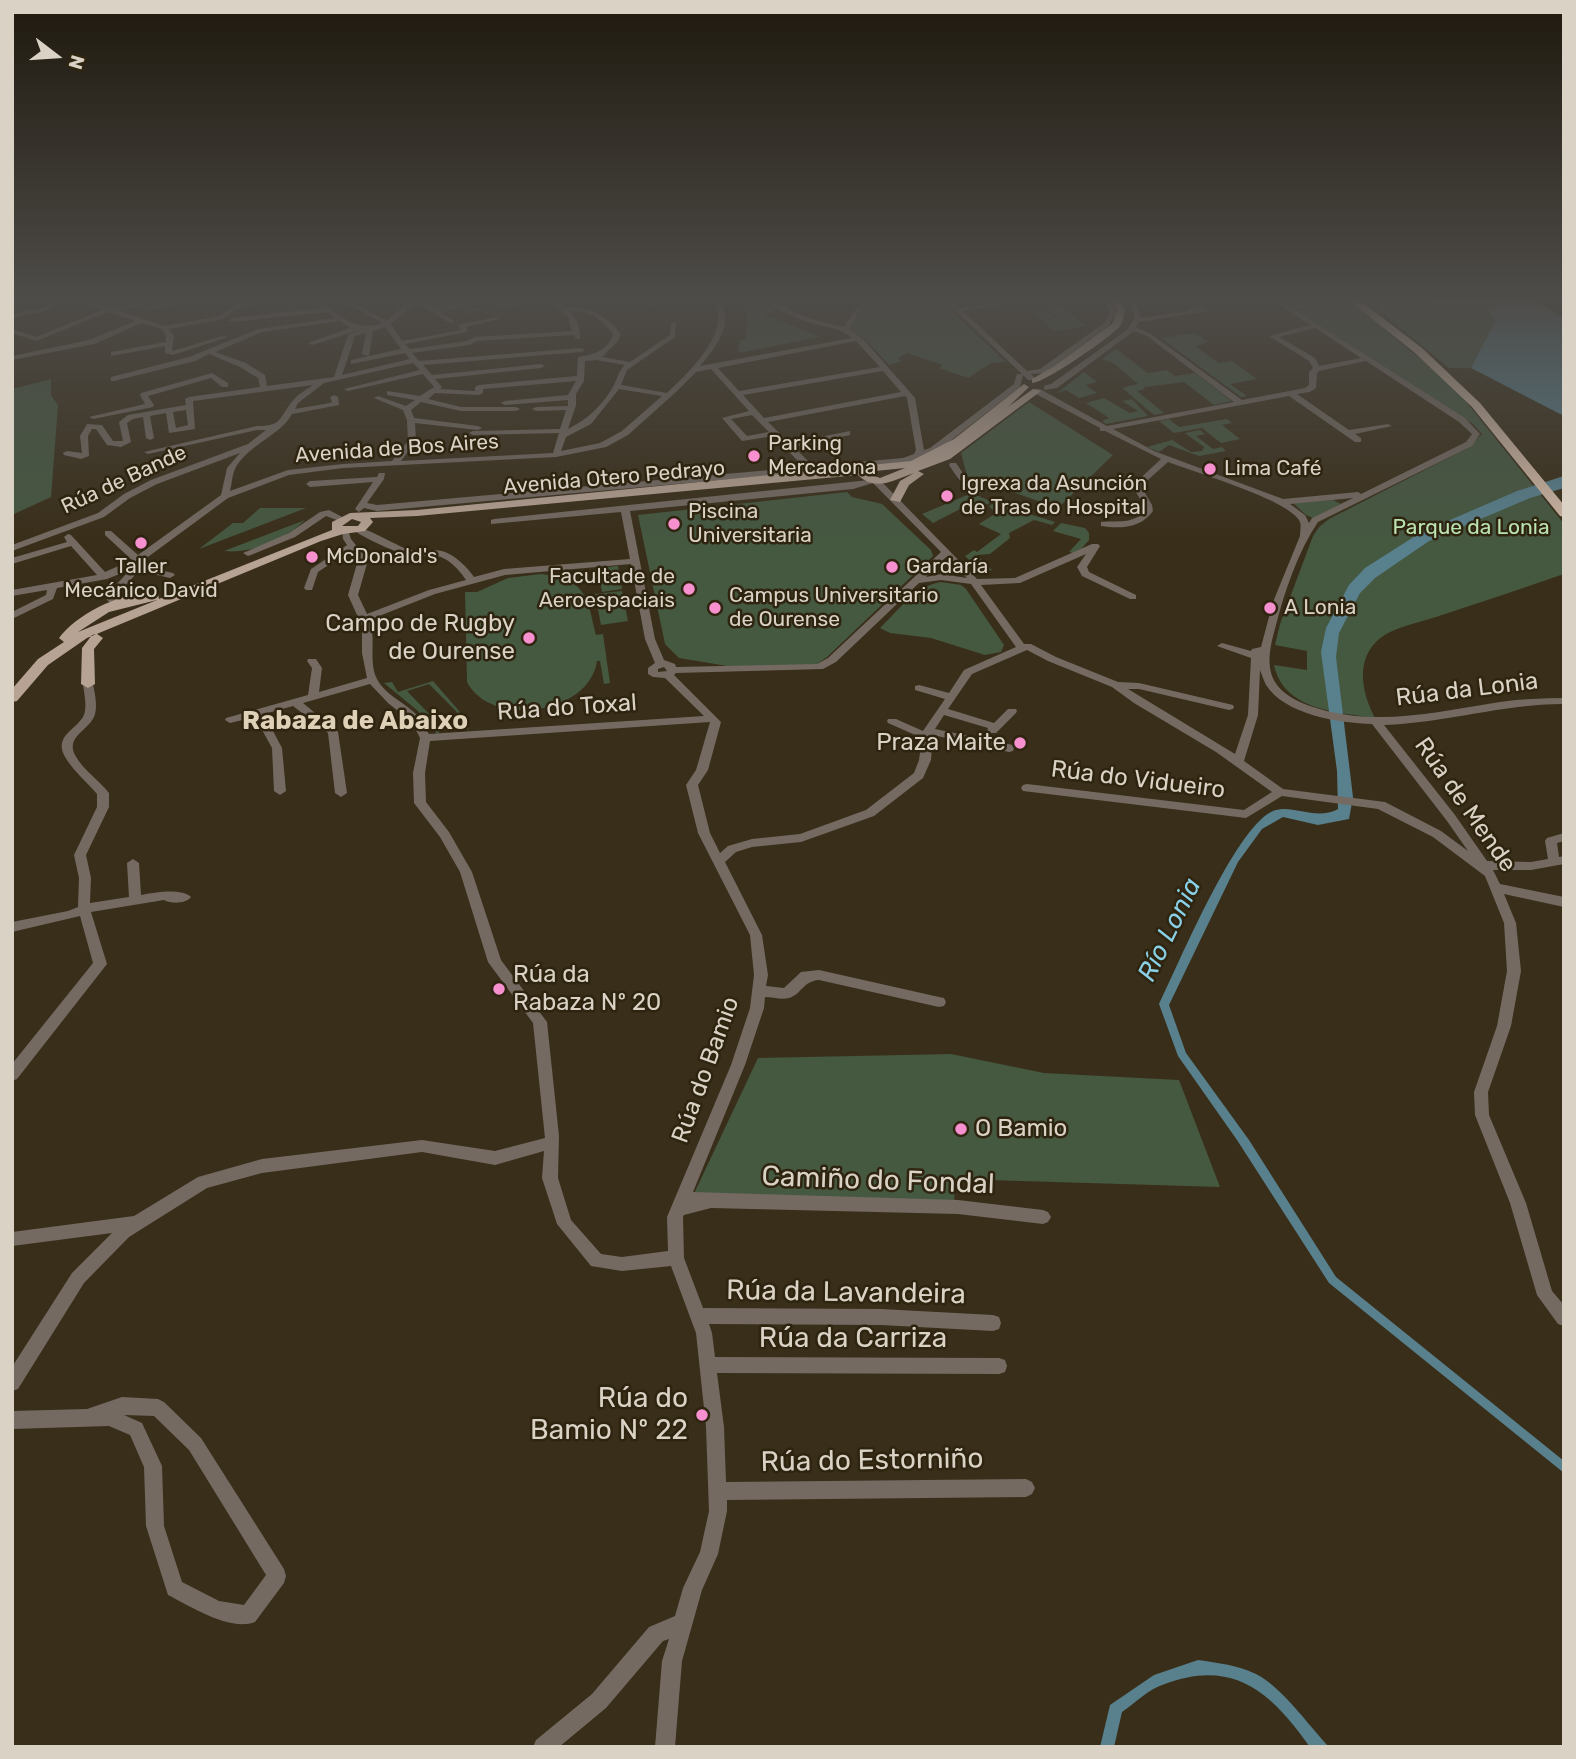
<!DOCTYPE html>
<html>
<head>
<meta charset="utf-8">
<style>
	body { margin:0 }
	#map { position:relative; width:1576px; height:1759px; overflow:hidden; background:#392e19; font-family:Rubik,sans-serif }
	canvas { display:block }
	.frame { position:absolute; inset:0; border:14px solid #d9d2c5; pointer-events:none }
	.north { position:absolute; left:21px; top:21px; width:70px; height:70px; -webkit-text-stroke:5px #2e240f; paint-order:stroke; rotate:107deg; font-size:19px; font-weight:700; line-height:28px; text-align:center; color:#d9d2c5 }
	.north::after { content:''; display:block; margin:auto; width:24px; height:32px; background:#d9d2c5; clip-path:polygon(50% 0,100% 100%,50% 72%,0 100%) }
</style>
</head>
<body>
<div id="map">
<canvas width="1576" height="1759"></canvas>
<div class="frame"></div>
<div class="north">N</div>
</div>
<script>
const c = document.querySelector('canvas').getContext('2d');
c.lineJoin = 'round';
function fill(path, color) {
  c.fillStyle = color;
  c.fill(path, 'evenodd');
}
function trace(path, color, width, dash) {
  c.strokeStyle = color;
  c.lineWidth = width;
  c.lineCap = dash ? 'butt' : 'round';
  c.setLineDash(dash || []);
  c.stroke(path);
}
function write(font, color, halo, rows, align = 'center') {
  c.font = font + ' Rubik,sans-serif';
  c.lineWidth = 5;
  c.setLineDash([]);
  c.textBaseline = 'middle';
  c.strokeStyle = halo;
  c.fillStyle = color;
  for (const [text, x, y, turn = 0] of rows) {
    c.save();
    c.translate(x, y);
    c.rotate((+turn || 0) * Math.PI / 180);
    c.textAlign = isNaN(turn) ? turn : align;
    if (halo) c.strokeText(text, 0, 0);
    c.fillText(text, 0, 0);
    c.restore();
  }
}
const green = new Path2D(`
	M458 299 475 309 490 307 467 313 459 308 444 313 421 300Z
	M739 299H760L777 310 763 314 821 337 738 353 740 340H746C746 316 752 319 739 299Z
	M877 299H939L1006 362 991 363 968 378 939 368 943 365 907 353 897 359 903 361 889 365 866 340 851 329 865 305Z
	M1328 299H1347L1438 373 1463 398 1564 524V574C1521 589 1478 603 1436 617 1418 623 1389 628 1376 642 1355 663 1363 695 1375 718 1338 712 1284 711 1274 665L1307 670V651L1275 645 1280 624 1313 536 1319 527 1329 519 1468 448 1482 434 1473 424 1299 312 1301 309 1327 304 1330 301Z
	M1365 299C1406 299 1445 305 1486 306L1495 321 1471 368H1449Z
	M1059 305 1086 326 1054 331 1034 313 1046 311 1060 321 1045 307Z
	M1195 333 1208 342 1195 346 1219 363 1232 361 1257 379 1230 384 1247 396 1241 397 1161 338Z
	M1116 349 1148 373 1167 370 1175 376 1195 373 1232 401 1214 405 1184 382 1144 387 1145 389 1137 391 1164 413 1154 415 1122 388 1138 384 1113 363 1102 359Z
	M1084 372 1097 382 1085 385 1097 393 1079 398 1066 390 1057 393Z
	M51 379V395L58 405 51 497 12 515V389Z
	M1104 398 1130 413 1138 411 1122 401 1132 399 1148 416 1106 424 1102 421 1109 418 1086 403Z
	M1029 402 1113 455 1058 508 967 476 961 453Z
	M1169 419 1179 427 1227 419 1232 423 1222 425 1240 439 1221 443 1202 428 1174 433 1159 421Z
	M1200 430 1205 434 1196 436 1213 449 1222 447 1226 451 1199 456 1169 445 1159 452 1147 447 1172 440 1191 452 1202 451 1204 447 1185 433Z
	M847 492 852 497 882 504 931 550 933 556 827 657 817 664 804 666H727L679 658 665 644 638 515Z
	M972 493 992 502 985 505 964 502 968 505 933 523 922 514Z
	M1333 500 1341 504 1313 518 1306 515 1292 502Z
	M994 503 1055 522 1052 525 1034 520 1009 533 1010 538 990 554 977 555 992 570 981 573 965 556 974 550 977 552 1001 534 979 524 993 515 999 517 989 506Z
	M260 508H306L199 549 233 523H243Z
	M305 520C285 540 252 554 224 551Z
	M1061 523 1085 528 1089 533V540L1077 554 1069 552 1081 539 1053 531Z
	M618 566 622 589 602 592 598 568Z
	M541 574C586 580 587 595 596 635L603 634 610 683 604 684 600 661H597C590 714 491 729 467 682L465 592H477L508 578Z
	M941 582 961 585 966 589 1004 645 1001 652 985 655 931 638 890 633 880 628C898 611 915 586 941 582Z
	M622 591 628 621 601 625 595 594Z
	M433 681 460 712 469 729 458 728 465 724 455 710 429 684 407 691 434 719 438 728H444L437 734 418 711 384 683 392 682 398 692Z
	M951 1054 1044 1073 1179 1080 1220 1187 955 1179 954 1208 690 1202 758 1058Z`);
const water = new Path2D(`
	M1415 299H1535L1564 319V416L1471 368 1495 321 1486 306 1429 304Z
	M1564 476V488L1530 498 1429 541 1375 578 1360 593 1339 633 1336 657 1353 797 1349 819 1318 825 1283 817 1262 829 1238 862 1169 1005 1186 1053 1249 1140 1336 1277 1564 1461V1473L1329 1283 1237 1140 1178 1056 1159 1004C1179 963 1234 831 1271 812 1290 802 1315 822 1338 809L1337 771 1321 652 1326 628 1349 585 1365 568 1420 533 1517 491Z
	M1198 1660C1218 1663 1238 1665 1256 1674 1282 1687 1309 1726 1329 1747H1310C1271 1692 1233 1657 1162 1685 1148 1690 1135 1703 1122 1712L1114 1747H1100L1110 1705 1154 1675Z`);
const minor = new Path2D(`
	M56 299H63L46 311 12 318V314L42 308Z
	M72 299H82L112 309 157 300V302L119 311 165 326 219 316 234 305 267 299H281L236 309 223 319 169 329 174 336 172 350 173 351 222 336 228 337 173 355 165 353V346L111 356V352L166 342V336L162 329 142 323 94 344 12 360V356L89 340 135 321 108 312 36 341 12 333V329L36 337 102 310Z
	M189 299H204L146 310 143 308Z
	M310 299H317C340 315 354 332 382 323L339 299H347L383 319 388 320 411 299H421L455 322 450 323 416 302 391 324 402 341 461 330 458 326 461 324 497 317 500 319 466 327 467 332 405 344 410 349 467 341 475 337 572 331 568 317 549 299H556L565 307C590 307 605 314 621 334L618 341 602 357 630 362 670 335 671 323 676 322 675 337 627 370 621 385 667 393C685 376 721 342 718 315 718 310 714 304 713 299H719C721 304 725 310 725 315 727 334 711 353 700 366L852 338C840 327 826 328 811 323 794 318 776 310 762 299 775 299 787 309 799 314 814 320 829 324 844 327 853 314 858 299 875 299L864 306 850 329 865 341 915 398 924 450 930 448 1014 384 1017 374H1022L943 299H950L959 308 1022 299H1039L963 311 1027 371 1040 369 1104 323 1110 312 1103 299H1109L1116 312 1109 325 1045 373 1031 374 1035 378 1034 380H1028L1023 375 1020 387 936 452 920 459 898 464 377 511 364 508 359 512 355 509 373 482 310 487 306 484 310 481 377 477 379 473H385L384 479 367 503 377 505 804 467 773 436 742 441 722 418 749 411 711 369 696 372 676 392 628 435 606 447 556 457 343 468 289 475 228 498 137 565 173 573 175 575 170 578 136 570 135 575 115 597 120 604 118 606H112L105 597 127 573V571L107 579 57 588 53 599 12 619V612L46 595 47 590 12 596V590L97 575 71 546 12 564V558L67 542 64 537 68 534 71 535 105 572 132 560 105 535V531H111L138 555 221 495 227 468 240 453 157 484 130 498 104 517 12 551V545L98 513 124 494 151 480 248 444 266 430H257L148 454 144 452 257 426C281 426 278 420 291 403 296 395 306 390 313 385L193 401 195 429 169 433 166 413 150 416 154 438 150 440 146 438 143 417 133 419 127 423 131 442 121 447 107 445 96 429H92L88 436 89 456 81 459 64 455 63 453 67 451 82 453 80 436 87 424 102 425 113 441H123L119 422 128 415 186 405 185 399 189 397 260 387 258 378 240 367 209 354 195 361 114 381H111V377L189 357 258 329 335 318 327 312 232 322 229 320 232 318 322 308ZM569 311C590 311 601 318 613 334 609 350 593 355 578 357L577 376 479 385 475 387V391L440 389 442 387 435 379 541 368 545 366 541 364 432 375 423 365 581 352 585 350 581 348 419 361 412 353 469 345 477 341 574 335 576 339H580C581 331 577 317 569 311ZM340 321 350 328 308 343 312 345 359 330 348 335 334 377 267 386 265 375 246 363 215 352 262 332ZM385 327 401 349 351 360V364L405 353 410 359 342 375 355 336 366 333 362 354 369 356 373 331ZM856 341 880 367 739 391 718 368ZM596 360 625 365C618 371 618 378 614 385 603 405 588 419 568 429L576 405V394L584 381 585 361ZM413 363 420 370 344 389 348 391 423 374 434 387 420 396 387 391V395L415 400 406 406 378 396 374 398 403 410 407 420 408 441 392 461 343 464 288 470 230 491C232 484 232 475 235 469 246 446 281 435 292 414L339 405 338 397 334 395 330 397 332 402 330 403 295 409 298 403 324 383ZM883 371 901 392 764 418 743 395ZM576 381 568 395 505 401 501 403 505 405 568 400V406L536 407 532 409 536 411 566 410 560 429 473 431 469 433 473 435 559 433 553 453 401 461 416 441 415 423 478 430 482 428 478 426 414 418 411 410 421 402 461 411H516L520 409 516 407H461L428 399 435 393 479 395 483 393V389ZM619 389 662 396 622 431 600 443 561 451 566 437 591 424ZM905 396 907 398 916 450 914 454 903 458 813 466 794 447 850 435V431L790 443 768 422ZM186 410 188 425 176 428 173 412ZM752 415 769 432 747 436 731 419Z
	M481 299C489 299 496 303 504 304 517 305 533 299 546 299L503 308Z
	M635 299H644L655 304 652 306Z
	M1128 299H1134L1141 318 1189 311 1191 308 1203 305 1209 309V311L1139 322 1136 327 1151 334 1242 400 1305 388 1309 385V372L1313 368 1309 361 1269 336 1310 325 1271 299H1279L1289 306 1317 302 1319 299H1325L1326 302 1319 306 1294 309 1465 418 1480 434 1472 446 1318 522C1298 552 1285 590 1276 625 1271 643 1265 665 1275 682 1282 694 1298 702 1310 706 1374 728 1435 712 1500 702 1521 699 1542 698 1564 698V704C1503 704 1444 723 1384 725L1455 815 1487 861 1531 862 1548 859 1545 841 1547 838 1564 833V841L1557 843 1559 857 1564 856V864L1531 870H1493L1500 884 1564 897V907L1504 894 1516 923 1521 971 1511 1026 1488 1092 1489 1115 1526 1203 1552 1291 1564 1305V1326L1558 1324 1537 1295 1510 1203 1475 1115 1474 1092 1497 1026 1507 971 1504 923 1485 876 1433 837 1378 809 1282 796 1246 818 1023 791 1021 788 1023 785 1027 784 1244 810 1272 792 1216 752 1134 703 1112 687 1048 661 1027 650 972 674 948 709 994 723 1008 709H1016L1017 711 1016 713 996 733H988L987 731 988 728 944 715 935 729 1013 745 1014 748 1013 751 1009 752 933 735 931 760 923 778 874 816 801 842 752 847 736 852 725 862 762 935 768 975 766 986 784 988 801 972 819 970 939 997 944 998 946 1002 944 1006 939 1007 819 980C803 981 802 994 789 998 782 1000 772 997 765 997L764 1008 745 1065 693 1192 958 1200 1043 1210 1048 1212 1051 1217 1048 1222 1043 1224 958 1214 711 1208 684 1215 683 1217 684 1258 703 1308 881 1309 993 1315 999 1317 1001 1323 999 1329 993 1331 881 1325 709 1324 712 1333 715 1357 999 1358 1005 1360 1007 1366 1005 1372 999 1374 717 1373 724 1427 726 1482 1026 1479 1032 1482 1035 1488 1032 1494 1026 1497 727 1500V1511L718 1554 702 1590 682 1661 675 1747H655L662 1661 669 1639 663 1641 606 1708 559 1747H533L536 1740 592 1694 649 1627 675 1616 683 1588 700 1552 709 1511 706 1427 696 1333 671 1266 622 1271 591 1266 557 1224 542 1178 544 1151 495 1165 422 1152 262 1173 207 1188 129 1237 84 1283 18 1389 12 1391V1367L72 1273 112 1233 12 1246V1232L134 1216 198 1177 262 1159 422 1140 495 1151 545 1138 533 1023 488 962 460 872 440 837 414 803 413 773 420 738 412 722 388 703 370 684 303 703 338 732 347 793 341 797 335 793 328 733 293 706 264 714 282 748 286 791 280 795 274 791 272 748 255 717 230 723 225 720 226 718 308 695 312 668 307 661 308 659H316L322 668 319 692 367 678 362 653V626L348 595 358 560 351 550 318 572 312 590H306L304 588 311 569 347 545 343 539 342 530H348L351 539 368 560 358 595 367 614 429 590 466 580C459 569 445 554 430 555 422 555 417 557 408 555 392 551 376 543 361 535L356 532V528C369 528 393 544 407 549 420 553 432 547 445 552 457 557 467 567 474 577L504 569 630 559 621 512 491 524V520L494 519 879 479 977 579 1015 578 1092 544H1098L1100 546 1087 567 1089 572 1136 595V599H1130L1082 576 1077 567 1086 554 1020 583 981 585 1024 644H1031L1056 657 1118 682 1139 683 1233 705 1234 707 1233 709 1229 710 1139 689H1128L1235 754 1248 715 1251 658 1217 646 1222 643 1251 651 1252 649 1261 647 1273 602 1300 536C1300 530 1302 525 1299 520 1286 499 1194 472 1168 462L1141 486 1152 505 1153 511C1141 528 1121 529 1101 526V522C1118 520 1132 525 1145 511L1144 505 1132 486 1161 459 1105 431H1100V428L1034 393V389H1040L1107 426 1234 402 1147 336 1134 331 1057 388 1044 390V386L1051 384 1127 330 1135 317ZM1315 328 1361 358 1319 366 1315 358 1279 337ZM1366 361 1459 422 1472 434 1466 442 1361 494 1358 492 1283 499 1154 451 1113 429 1289 396 1355 442H1361V438L1355 434 1392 426 1388 424 1349 430 1297 394 1310 392 1316 388 1317 373 1319 371ZM873 483 941 552 828 658 817 664 676 667 675 664 664 660 655 639 630 511 853 489ZM1353 498 1312 518 1309 523 1305 515 1290 504ZM946 557 967 578 941 574 926 577ZM631 564 645 639 655 663 648 668V674L653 677 665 678 704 716 429 734C426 730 424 724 421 720 410 704 386 697 377 679 368 661 377 638 369 620L435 594 505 575ZM941 580 971 584 1016 647 964 670 949 693 919 685 915 686V690L945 699 923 731 896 719H888L887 721 888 723 922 738 919 760 914 773 866 810 800 834 752 839 728 846 720 853 710 833 698 785 708 770 721 722 674 675 676 673 823 669 836 662 919 583ZM664 667 667 671 658 672V669ZM1260 670C1262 675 1264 681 1266 685 1285 715 1340 723 1372 724L1447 821 1468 851 1441 831 1385 802 1283 789 1244 761 1258 715ZM710 722 696 770 686 785 698 833 750 935 754 975 750 1008 731 1065 667 1217 668 1251 622 1257 601 1254 571 1220 558 1178 559 1136 547 1022 501 960 472 872 449 832 426 802 425 773 430 741Z
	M1214 299H1229L1208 304 1205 302Z
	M212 373 228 383V387H222L211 378 148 396 154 405 153 407 93 419 89 417 145 404 140 395 141 393Z
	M950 463H956L967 479 981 489V493C966 492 957 477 949 465Z
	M329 510 346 519 342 522 326 516 295 537 251 555 248 556 243 553 289 533 320 512Z
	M88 681 93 684C95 694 98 708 94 717 87 731 66 737 75 755 83 770 99 780 109 793V807L86 855 91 878 90 903 129 897 127 863 133 859 139 863 141 895C155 892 182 888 191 897 186 904 171 904 164 900L91 912 107 964 17 1079 12 1081V1064L93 963 80 916 12 932V922L68 911 78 907 79 878 74 855 97 807V794C86 781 72 770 64 755 55 736 75 730 83 717 88 708 84 694 83 684Z
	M122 1397 158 1399 164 1402 201 1438 284 1569 286 1576 284 1583 255 1622C230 1632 190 1606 168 1595L146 1526 144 1467 130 1435 109 1426 12 1429V1411L87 1409ZM124 1415 154 1416 189 1450 266 1575 244 1605 219 1601 182 1582 164 1526 162 1466 142 1423Z`);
const major = new Path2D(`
	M1110 299H1118L1125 309C1124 314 1123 321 1121 325 1113 336 1043 384 1032 383V379L1053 367 1113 323 1117 309Z
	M1024 384 1029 387 1027 389 1008 407 1033 389 1041 391 950 459 918 471 924 474 909 485 900 502 890 500 900 481 914 473C894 480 875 492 858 475L417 516 370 518 373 522 365 531 343 534 321 541 87 638 48 665 17 701 12 702V689L38 659 64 642 59 638C78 613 126 589 158 594L159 599 332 530V522L350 513 417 510 911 461 954 439ZM905 468 880 478 869 474 875 471ZM352 519 361 522 358 526H342ZM157 600 78 632 109 612Z
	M97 634 103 638 94 649 95 684 88 688 81 684 82 648 92 635Z`);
const highway = new Path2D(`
	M1347 299H1358L1422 348 1480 403 1564 505V517L1560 516 1472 407 1414 352Z`);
const markers = [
	[754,456,7,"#f690cf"],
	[1210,469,7,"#f690cf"],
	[947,496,7,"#f690cf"],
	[674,524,7,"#f690cf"],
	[141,543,7,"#f690cf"],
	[312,557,7,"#f690cf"],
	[892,567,7,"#f690cf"],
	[689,589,7,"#f690cf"],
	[715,608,7,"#f690cf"],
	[1270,608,7,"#f690cf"],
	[529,638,7,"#f690cf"],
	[1020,743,7,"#f690cf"],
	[499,989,7,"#f690cf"],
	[961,1129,7,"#f690cf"],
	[702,1415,7,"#f690cf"]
];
const farPoinames = [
	["Parking",768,444],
	["Mercadona",768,468],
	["Lima Café",1224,469],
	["Igrexa da Asunción",961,484],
	["de Tras do Hospital",961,508],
	["Piscina",688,512],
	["Universitaria",688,536],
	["McDonald's",326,557],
	["Taller",141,567,"center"],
	["Mecánico David",141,591,"center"],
	["Gardaría",906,567],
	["Facultade de",675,577,"right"],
	["Aeroespaciais",675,601,"right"],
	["Campus Universitario",729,596],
	["de Ourense",729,620],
	["A Lonia",1284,608]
];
const farStreetnames = [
	["Avenida de Bos Aires",397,449,-4],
	["Avenida Otero Pedrayo",614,478,-5],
	["Rúa de Bande",124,480,-25]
];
const farParknames = [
	["Parque da Lonia",1471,528]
];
const poiNames = [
	["Campo de Rugby",515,624],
	["de Ourense",515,652],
	["Praza Maite",1006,743],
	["Rúa da",513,975,"left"],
	["Rabaza Nº 20",513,1003,"left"],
	["O Bamio",975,1129,"left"]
];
const streetNames = [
	["Rúa da Lonia",1467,690,-7],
	["Rúa do Toxal",567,708,-4],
	["Rúa do Vidueiro",1138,780,7],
	["Rúa de Mende",1465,805,55],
	["Rúa do Bamio",706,1070,-70]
];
const neighbourhoodNames = [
	["Rabaza de Abaixo",355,721]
];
const waterNames = [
	["Río Lonia",1170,930,-64]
];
const nearStreetnames = [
	["Camiño do Fondal",878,1181,2],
	["Rúa da Lavandeira",846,1293,1],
	["Rúa da Carriza",853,1339],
	["Rúa do Estorniño",872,1461,-1]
];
const nearPoinames = [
	["Rúa do",688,1399],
	["Bamio Nº 22",688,1431]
];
fill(green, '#455840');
fill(water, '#58808d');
fill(minor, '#746a62');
fill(major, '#b7a394');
fill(highway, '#d2baa7');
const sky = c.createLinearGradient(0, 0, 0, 545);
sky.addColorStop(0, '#1f190e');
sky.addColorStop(0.55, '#4e4c49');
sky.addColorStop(1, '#4e4c4900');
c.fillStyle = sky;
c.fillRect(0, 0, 1576, 545);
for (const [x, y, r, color] of markers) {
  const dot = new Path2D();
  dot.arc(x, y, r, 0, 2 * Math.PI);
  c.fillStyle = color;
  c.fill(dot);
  trace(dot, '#2e240f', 2.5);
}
write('21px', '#d9d2c5', '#2e240f', farPoinames, 'left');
write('21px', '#d9d2c5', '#2e240f', farStreetnames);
write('21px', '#bbe2b1', '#2e240f', farParknames);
write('24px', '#d9d2c5', '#2e240f', poiNames, 'right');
write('24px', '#d9d2c5', '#2e240f', streetNames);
write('bold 26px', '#ded1b7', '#2e240f', neighbourhoodNames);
write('italic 26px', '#89d0e7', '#2e240f', waterNames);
write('28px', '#d9d2c5', '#2e240f', nearStreetnames);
write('28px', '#d9d2c5', '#2e240f', nearPoinames, 'right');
</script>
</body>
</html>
